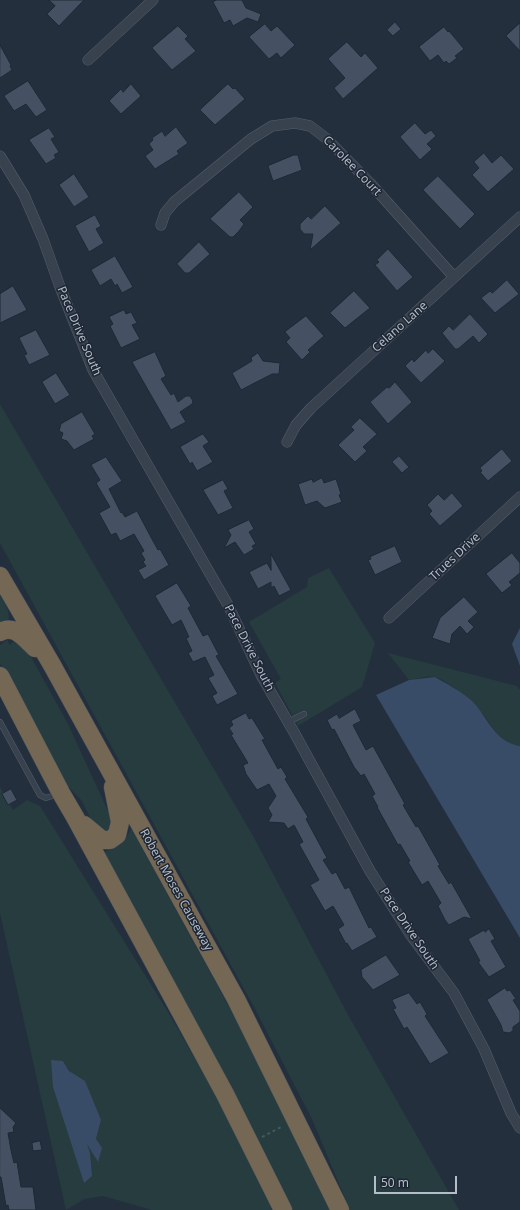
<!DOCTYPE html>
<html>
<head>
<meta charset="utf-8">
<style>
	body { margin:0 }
	#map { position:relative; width:520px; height:1210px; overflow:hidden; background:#242f3e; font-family:"Noto Sans",sans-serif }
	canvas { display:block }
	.scale { position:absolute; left:374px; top:1176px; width:83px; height:18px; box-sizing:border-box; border:2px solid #b4bcc9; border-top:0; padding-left:5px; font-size:12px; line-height:14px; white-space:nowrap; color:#b4bcc9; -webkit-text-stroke:3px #1d2633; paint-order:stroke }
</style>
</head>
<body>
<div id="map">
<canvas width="520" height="1210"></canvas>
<div class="scale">50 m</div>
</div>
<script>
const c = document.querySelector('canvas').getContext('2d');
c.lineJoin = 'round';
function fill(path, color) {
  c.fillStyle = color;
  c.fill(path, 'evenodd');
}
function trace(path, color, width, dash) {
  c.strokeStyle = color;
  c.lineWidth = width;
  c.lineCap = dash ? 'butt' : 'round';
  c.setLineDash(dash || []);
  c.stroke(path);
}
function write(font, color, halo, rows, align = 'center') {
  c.font = font + ' "Noto Sans",sans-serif';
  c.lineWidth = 3;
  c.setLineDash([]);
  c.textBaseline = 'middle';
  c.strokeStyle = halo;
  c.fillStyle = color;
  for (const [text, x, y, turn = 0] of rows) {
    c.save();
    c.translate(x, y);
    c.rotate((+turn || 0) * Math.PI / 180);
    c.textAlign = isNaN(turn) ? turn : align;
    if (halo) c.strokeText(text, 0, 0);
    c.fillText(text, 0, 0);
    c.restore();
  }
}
const green = new Path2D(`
	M0 404 252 834 347 1013 459 1210H350L312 1119 254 1007 0 543Z
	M329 568 375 643 362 687 298 726 275 683 281 679 249 622 307 587 308 578Z
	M0 594 8 610 9 619 0 626Z
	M17 638 21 639 68 724 114 824 115 830 98 834 82 801 66 784 0 663V645L7 640 10 645Z
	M388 653 517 686 520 690V746C497 743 494 726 480 711 470 699 450 683 436 677 429 675 416 679 409 680Z
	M0 787 13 810 27 800 40 806 168 1012 224 1109 274 1210H152L103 1196 84 1199 66 1210 0 913ZM63 1061 101 1120 96 1139 98 1162 86 1141 84 1183 71 1138Z
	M131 828 245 1036 330 1210H289L101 853C118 847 124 845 131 828Z`);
const water = new Path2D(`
	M520 628V666L512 644Z
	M435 677C447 684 461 691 472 701 488 717 494 742 520 746V938L376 695 409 680Z
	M51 1060 63 1061 69 1071 85 1081 101 1120 96 1139 102 1148 98 1162 87 1144 90 1153 92 1176 84 1183 53 1087Z`);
const building = new Path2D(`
	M49 0H84L59 26 47 14 55 6Z
	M217 0H242L246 8 261 14 258 22 247 18 233 26 230 20 224 23 213 2Z
	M395 22 401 29 393 36 387 30Z
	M520 23V51L506 36Z
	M265 24 271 31 277 26 295 45 281 58 277 53 269 59 249 37Z
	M178 26 188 36 185 39 196 51 172 70 152 48Z
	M444 27 448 32 449 31 464 49 455 56 457 58 449 64 446 61 444 63 438 55 430 61 419 47Z
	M347 42 361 57 365 53 378 68 343 99 334 88 345 78 328 59Z
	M0 45 11 65 10 66 12 70 0 78Z
	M28 81 47 110 36 117 26 104 14 111 4 96Z
	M131 84 141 96 121 114 109 101 121 89 123 92Z
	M228 84 233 89 235 88 245 99 215 125 200 110Z
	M415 123 425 134 431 130 436 136 427 144 432 149 420 160 400 137Z
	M176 127 188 143 177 151 179 154 155 169 145 156 153 150 149 144 153 140 152 138 162 131 165 136Z
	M49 128 55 137 51 139 59 152 54 155 56 158 46 164 29 140Z
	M484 153 492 163 501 155 514 169 488 192 472 175 479 168 474 162Z
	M294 155H298L302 170 273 181 268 166Z
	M74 174 89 197 74 207 59 185Z
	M438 176 475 214 460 229 423 190Z
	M239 192 253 207 240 220 244 224 239 231 233 237H230L210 219Z
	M325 206 341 223 310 250 313 234H304L300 229V224L308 216 311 219Z
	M95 215 101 226 96 229 104 243 89 252 75 226Z
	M199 242 210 254 189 273H185L177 264Z
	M388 249 413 277 397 291 375 265 379 262 377 260Z
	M115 256 133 287 122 293 117 284 115 286 111 279 100 286 91 270Z
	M507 280 519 294 495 313 481 298 490 291 492 293Z
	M13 286 27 310 0 323V294Z
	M354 291 370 308 345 328 330 313Z
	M124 310 126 314 131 312 137 323 132 325 140 339 121 348 110 326 113 324 109 317Z
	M470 314 488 334 479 343 473 336 458 349H455L442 333 449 326 453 330Z
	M306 316 324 336 308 350 310 352 302 360 286 342 290 338 285 332Z
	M36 330 50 355 29 365 24 355 27 354 19 338Z
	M433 349 445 361 421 383 405 366 412 359 414 362 426 350 428 353Z
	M155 352 166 376 161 379 171 395 174 393 178 402 186 396H190L193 401 192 404 180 412 186 422 171 430 132 362Z
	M258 353 263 361 280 363 279 374H272L241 390 232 373 252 361 251 358Z
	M56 373 70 395 55 404 42 382Z
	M395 382 412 402 388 424 370 402 387 387 389 388Z
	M82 412 95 434 92 436 94 439 74 450 67 441 61 439 63 433 59 431 61 424Z
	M360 418 377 434 363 447 367 451 355 462 338 445 354 430 351 427Z
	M203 434 209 442 203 446 213 462 197 471 192 462 190 464 180 447Z
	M502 449 512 461 488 481 480 472 482 471 480 468Z
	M399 456 409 467 402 473 392 462Z
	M106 457 122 481 109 489 121 513 122 512 125 517 137 511 153 541 158 550 160 549 169 565 144 580 138 570 146 566 143 562 145 560 141 553 144 551 134 534 120 541 116 533 111 535 99 513 110 507 96 483 100 480 91 465Z
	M322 478 324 483 336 479 341 494 339 495 342 502 325 508 317 501 305 505 298 484 312 479 313 482Z
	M223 480 228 489 224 491 233 508 218 515 203 490Z
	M452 493 463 506 440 526 429 514 432 511 427 505 438 494 444 500Z
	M249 520 254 529 249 532 256 544 252 546 254 549 244 555 235 542 224 548 231 535 228 530Z
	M395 546 402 562 375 575 368 560 371 559 370 557Z
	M512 553 520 563V573L509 582 512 585 502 593 486 574Z
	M271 554 291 590 279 596 274 586 271 588V582L258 589 249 572 267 563 271 570Z
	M177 583 191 606 188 608 203 636 208 634 219 655 216 656 238 694 217 705 212 696 217 693 208 678 214 675 205 657 193 662 188 653 192 651 186 638 189 637 181 620 172 625 155 596Z
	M464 597 478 612 468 621 474 627 467 634 460 626 452 634 450 644 432 638 440 618Z
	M355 709 361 721 353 725 366 750 373 746 405 804 403 805 416 827 418 826 440 865 438 866 449 884 451 882 472 919 464 917 449 925 445 920 438 906 441 903 428 881 422 885 414 872 408 862 410 861 400 844 398 845 377 807H378L372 796 375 794 364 774 361 776 354 767 334 729 332 730 327 720 337 714 339 718Z
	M246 713 249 719 252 718 265 739 262 740 278 769 281 767 287 777 285 779 308 817 306 819 327 858 323 860 332 874 336 872 345 889 349 887 369 928 371 927 377 937 352 951 347 943 346 944 338 929 344 925 333 906 325 911 310 885 319 880 299 844 303 842 294 825 288 829 284 823 268 822 272 815 268 808 276 796 269 784 257 790 246 774 243 765 248 763 231 735 233 734 229 728 233 725 231 721Z
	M11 789 17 800 8 805 2 794Z
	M489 929 495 939 491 941 506 967 489 977 478 962 480 961 468 939 484 930 485 932Z
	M386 955 400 975 373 990 362 977 361 970Z
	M505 988 507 991 510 990 516 999 513 1000 520 1011V1022L513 1027V1031L509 1033 503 1032 501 1025 487 1000Z
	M409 993 417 1004 420 1002 427 1014 425 1016 449 1053 430 1064 407 1027 404 1029 393 1009 396 1008 392 1000Z
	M0 1108 16 1123 13 1127 14 1132 8 1133 11 1150 14 1163 17 1162 21 1187H33L36 1210H9L8 1205 6 1206 1 1177H0Z
	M40 1141 42 1150 33 1151 32 1143Z`);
const path = new Path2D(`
	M262 1137 283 1126`);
const lane = new Path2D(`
	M0 722 40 795 46 798 58 794
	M288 722 304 714`);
const street = new Path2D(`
	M88 60 153 0
	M0 156 24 195 43 239 60 287 93 370 228 605 261 675 295 734 370 871 412 937 454 993 484 1049 511 1113 520 1128
	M161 225 165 213 174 202 251 139 272 126 295 123 310 126 327 139 370 183 454 277
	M287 442 296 425 311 408 520 217
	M389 618 520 497`);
const highway = new Path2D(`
	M0 576 52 665 236 999 340 1210
	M0 632C15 624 24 638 35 648
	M0 676 61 793 75 817 225 1094 283 1210
	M84 825 102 840H110L117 835 120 822 113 787`);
const streetNames = [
	["Carolee Court",352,166,46],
	["Celano Lane",400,327,-42],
	["Pace Drive South",79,331,67],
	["Trues Drive",455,557,-43],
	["Pace Drive South",249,648,63],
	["Robert Moses Causeway",176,890,61],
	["Pace Drive South",409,929,56]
];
fill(green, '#263c3f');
fill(water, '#394c67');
fill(building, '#455162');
trace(building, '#1f2835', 1);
trace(lane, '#565f6c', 6);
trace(street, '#565f6c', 11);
trace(highway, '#434c59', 19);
trace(path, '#44595c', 2, [3, 3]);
trace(lane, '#38414e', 5);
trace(street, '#38414e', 10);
trace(highway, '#746855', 18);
write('12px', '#b4bcc9', '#1d2633', streetNames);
</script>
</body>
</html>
